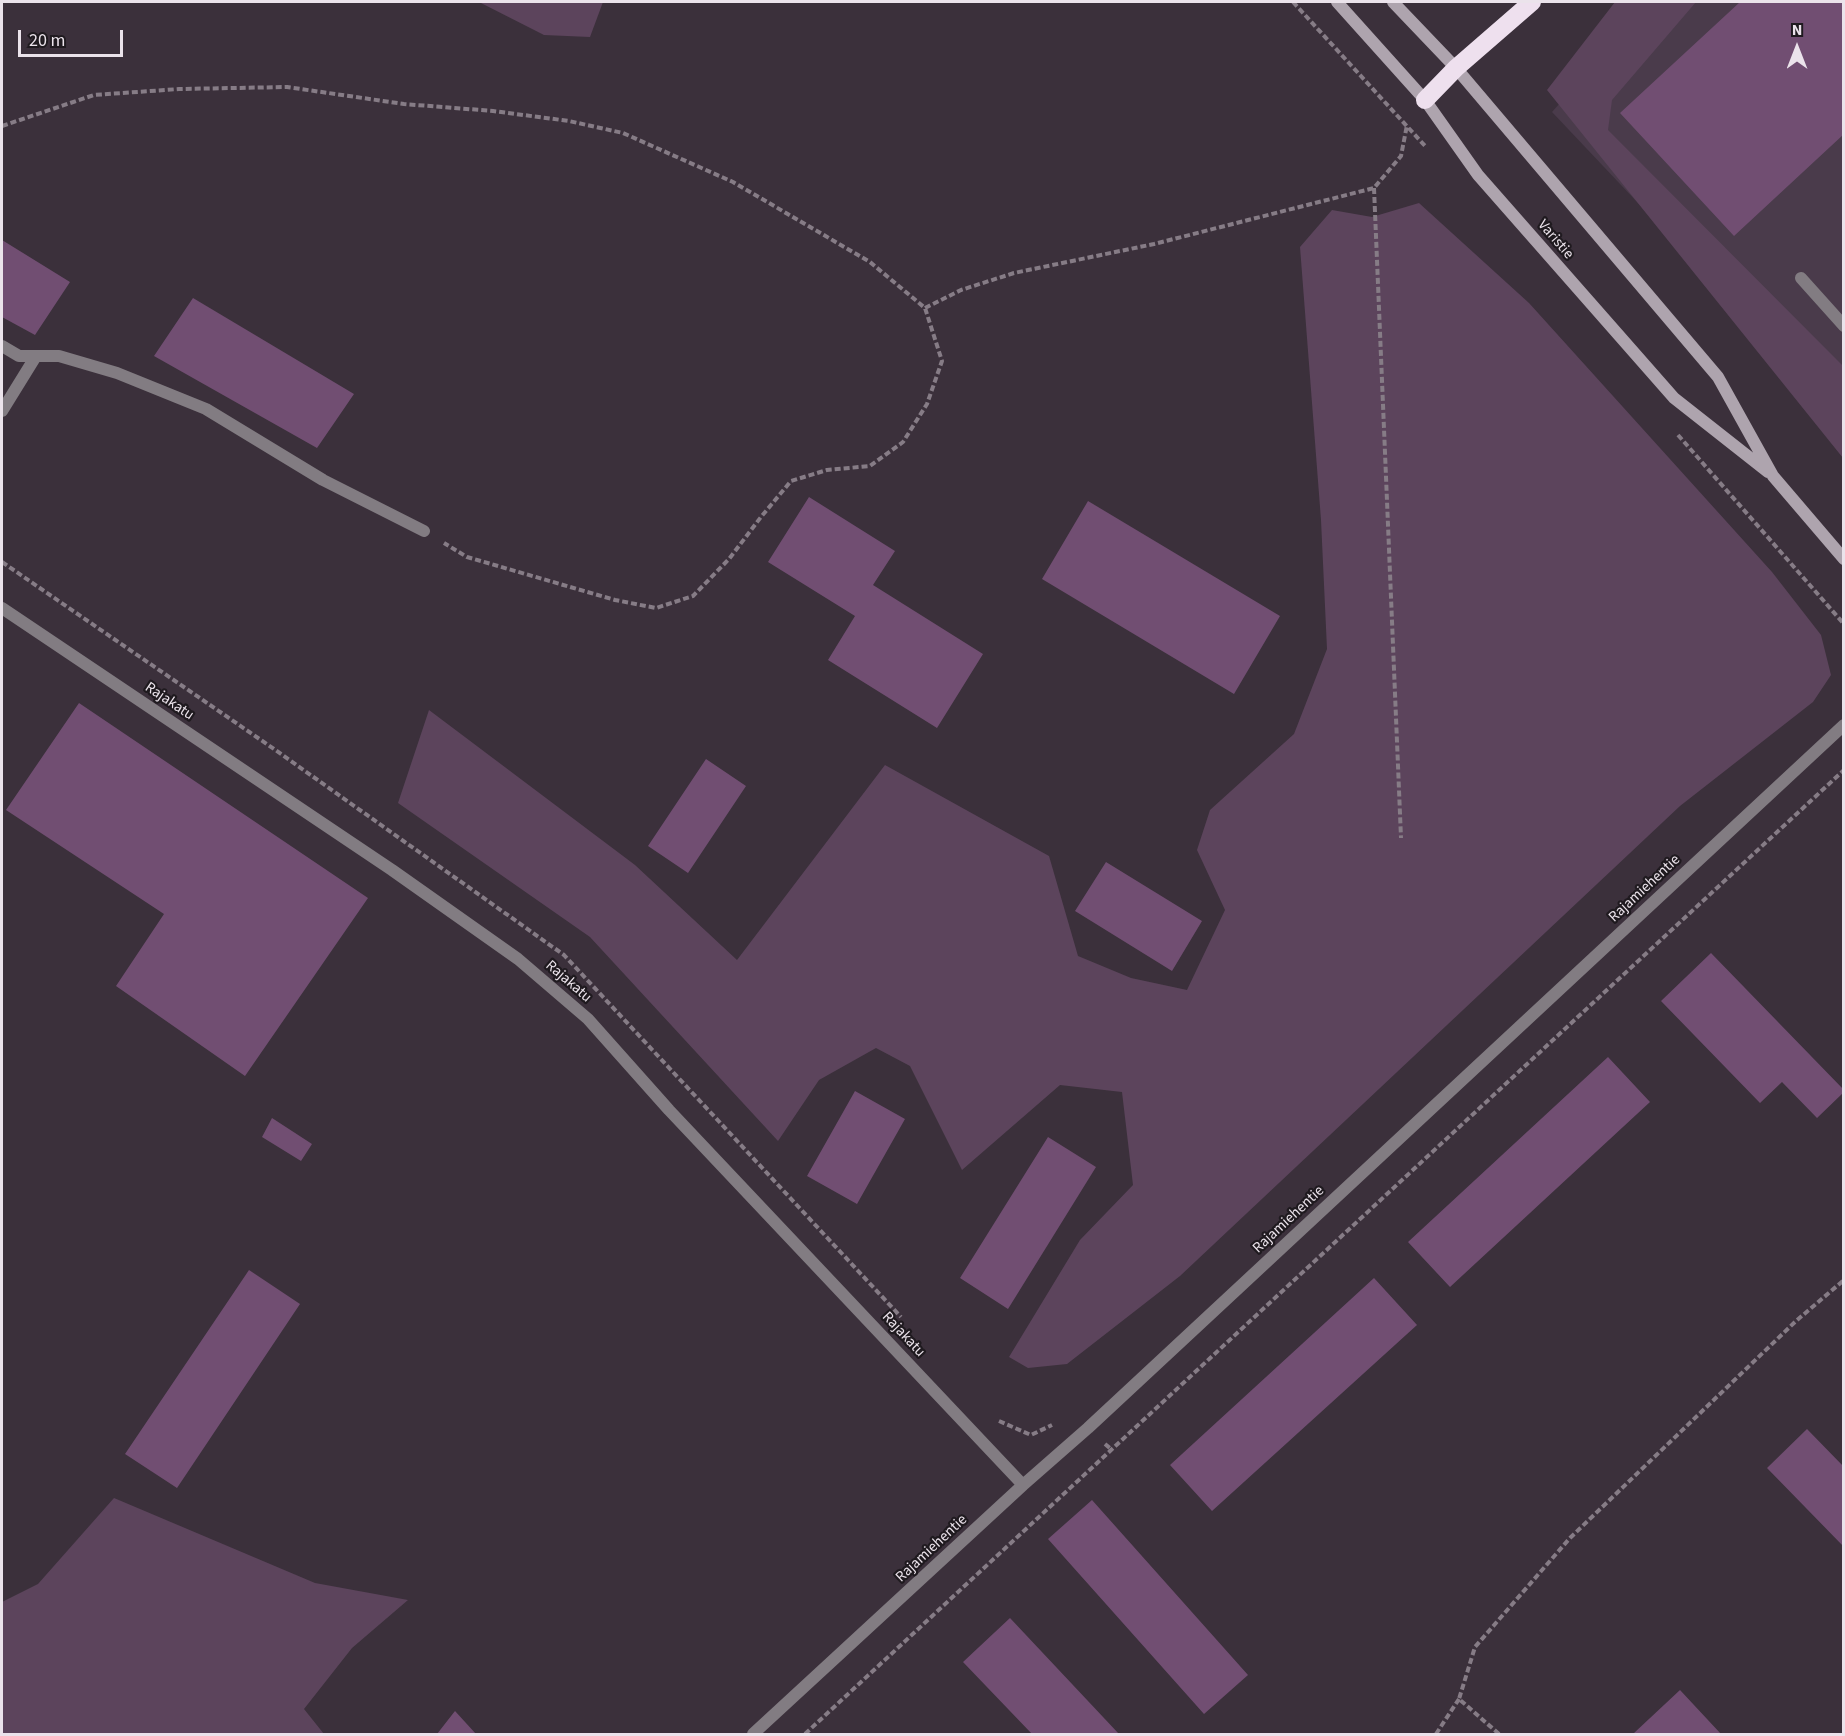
<!DOCTYPE html>
<html>
<head>
<meta charset="utf-8">
<style>
	body { margin:0 }
	#map { position:relative; width:1845px; height:1736px; overflow:hidden; background:#3b303b; font-family:"Source Sans 3",sans-serif }
	canvas { display:block }
	.frame { position:absolute; inset:0; border:3px solid #ebe3eb; pointer-events:none }
	.north { position:absolute; left:1767px; top:18px; width:60px; height:60px; -webkit-text-stroke:4px #1f1a1f; paint-order:stroke; rotate:0deg; font-size:16px; font-weight:700; line-height:24px; text-align:center; color:#ebe3eb }
	.north::after { content:''; display:block; margin:auto; width:21px; height:27px; background:#ebe3eb; clip-path:polygon(50% 0,100% 100%,50% 72%,0 100%) }
	.scale { position:absolute; left:18px; top:30px; width:105px; height:27px; box-sizing:border-box; border:3px solid #ebe3eb; border-top:0; padding-left:8px; font-size:18px; line-height:21px; white-space:nowrap; color:#ebe3eb; -webkit-text-stroke:4px #1f1a1f; paint-order:stroke }
</style>
</head>
<body>
<div id="map">
<canvas width="1845" height="1736"></canvas>
<div class="frame"></div>
<div class="north">N</div>
<div class="scale">20 m</div>
</div>
<script>
const c = document.querySelector('canvas').getContext('2d');
c.lineJoin = 'round';
function fill(path, color) {
  c.fillStyle = color;
  c.fill(path, 'evenodd');
}
function trace(path, color, width, dash) {
  c.strokeStyle = color;
  c.lineWidth = width;
  c.lineCap = dash ? 'butt' : 'round';
  c.setLineDash(dash || []);
  c.stroke(path);
}
function write(font, color, halo, rows, align = 'center') {
  c.font = font + ' "Source Sans 3",sans-serif';
  c.lineWidth = 4.5;
  c.setLineDash([]);
  c.textBaseline = 'middle';
  c.strokeStyle = halo;
  c.fillStyle = color;
  for (const [text, x, y, turn = 0] of rows) {
    c.save();
    c.translate(x, y);
    c.rotate((+turn || 0) * Math.PI / 180);
    c.textAlign = isNaN(turn) ? turn : align;
    if (halo) c.strokeText(text, 0, 0);
    c.fillText(text, 0, 0);
    c.restore();
  }
}
const built = new Path2D(`
	M1649 2H1843V420L1552 112Z`);
const green = new Path2D(`
	M479 2H603L590 37 544 35Z
	M1615 2H1696L1612 100 1608 130 1843 366V458L1547 90Z
	M1419 203 1529 303 1772 572 1821 635 1831 675 1813 702 1680 806 1180 1276 1067 1364 1028 1368 1009 1357 1080 1240 1133 1185 1122 1092 1060 1085 962 1170 910 1066 876 1048 819 1080 778 1141 590 937 398 803 429 710 635 865 737 960 885 765 1049 856 1078 956 1131 978 1187 990 1225 910 1197 850 1210 810 1294 734 1327 649 1321 520 1300 247 1332 210 1372 217Z
	M114 1498 315 1583 408 1600 352 1648 304 1709 324 1734H2V1602L38 1584Z`);
const building = new Path2D(`
	M1740 2H1844V134L1734 236 1620 113Z
	M2 240 70 282 35 335 2 317Z
	M193 298 354 394 317 448 154 356Z
	M809 497 895 551 873 585 983 654 937 728 828 660 855 616 768 562Z
	M1088 501 1280 616 1234 694 1042 579Z
	M79 703 368 898 245 1076 116 986 164 914 6 810Z
	M706 759 746 786 688 873 648 846Z
	M1106 862 1202 921 1172 971 1075 911Z
	M1711 953 1844 1090V1092L1817 1118 1782 1082 1760 1103 1661 1001Z
	M1608 1057 1650 1102 1450 1287 1408 1242Z
	M855 1091 905 1119 857 1204 807 1176Z
	M272 1118 312 1144 301 1161 262 1137Z
	M1048 1137 1096 1167 1008 1309 960 1278Z
	M249 1270 300 1304 177 1488 125 1454Z
	M1374 1278 1417 1325 1212 1511 1170 1465Z
	M1807 1429 1844 1467V1547L1767 1468Z
	M1092 1500 1248 1675 1204 1714 1048 1539Z
	M1010 1618 1119 1734H1032L963 1662Z
	M1680 1690 1721 1734H1636L1634 1733Z
	M455 1711 476 1734H437Z`);
const path = new Path2D(`
	M1293 2 1426 147
	M2 126 94 95 179 89 287 87 404 104 493 111 569 121 623 133 733 182 870 262 925 308 942 361 927 404 903 442 870 466 827 470 791 481 761 517 729 559 693 596 656 608 615 600 467 557 444 543
	M1374 188 1401 838
	M925 308 961 290 1014 273 1154 244 1374 188 1401 156 1407 125
	M1678 435 1844 624
	M2 562 274 749 564 955 901 1317
	M999 1421 1031 1435 1052 1425
	M1105 1444 1111 1449
	M805 1734 1844 770
	M1436 1734 1459 1699
	M1499 1734 1459 1699 1475 1647 1570 1538 1796 1321 1844 1280`);
const lane = new Path2D(`
	M1801 278 1844 326
	M2 346 19 356H59L117 373 206 409 323 480 424 531
	M2 411 36 356`);
const street = new Path2D(`
	M2 608 392 870 518 959 588 1019 669 1110 1023 1485
	M753 1734 1023 1485 1088 1428 1844 725`);
const secondary = new Path2D(`
	M1337 2 1425 100 1478 175 1674 398 1768 472
	M1393 2 1456 68 1718 377 1773 476 1844 559`);
const highway = new Path2D(`
	M1425 100 1456 68 1532 2`);
const streetNames = [
	["Varistie",1555,240,49],
	["Rajakatu",169,702,34],
	["Rajamiehentie",1645,889,-43],
	["Rajakatu",568,982,41],
	["Rajamiehentie",1289,1220,-43],
	["Rajakatu",903,1335,47],
	["Rajamiehentie",932,1549,-43]
];
fill(built, '#4a3b4b');
fill(green, '#5c445c');
fill(building, '#714e72');
trace(path, '#867c86', 4, [6, 3]);
trace(lane, '#827c82', 12);
trace(street, '#827c82', 12);
trace(secondary, '#aea4ae', 12);
trace(highway, '#eee0ee', 18);
write('15px', '#ebe3eb', '#1f1a1f', streetNames);
</script>
</body>
</html>
